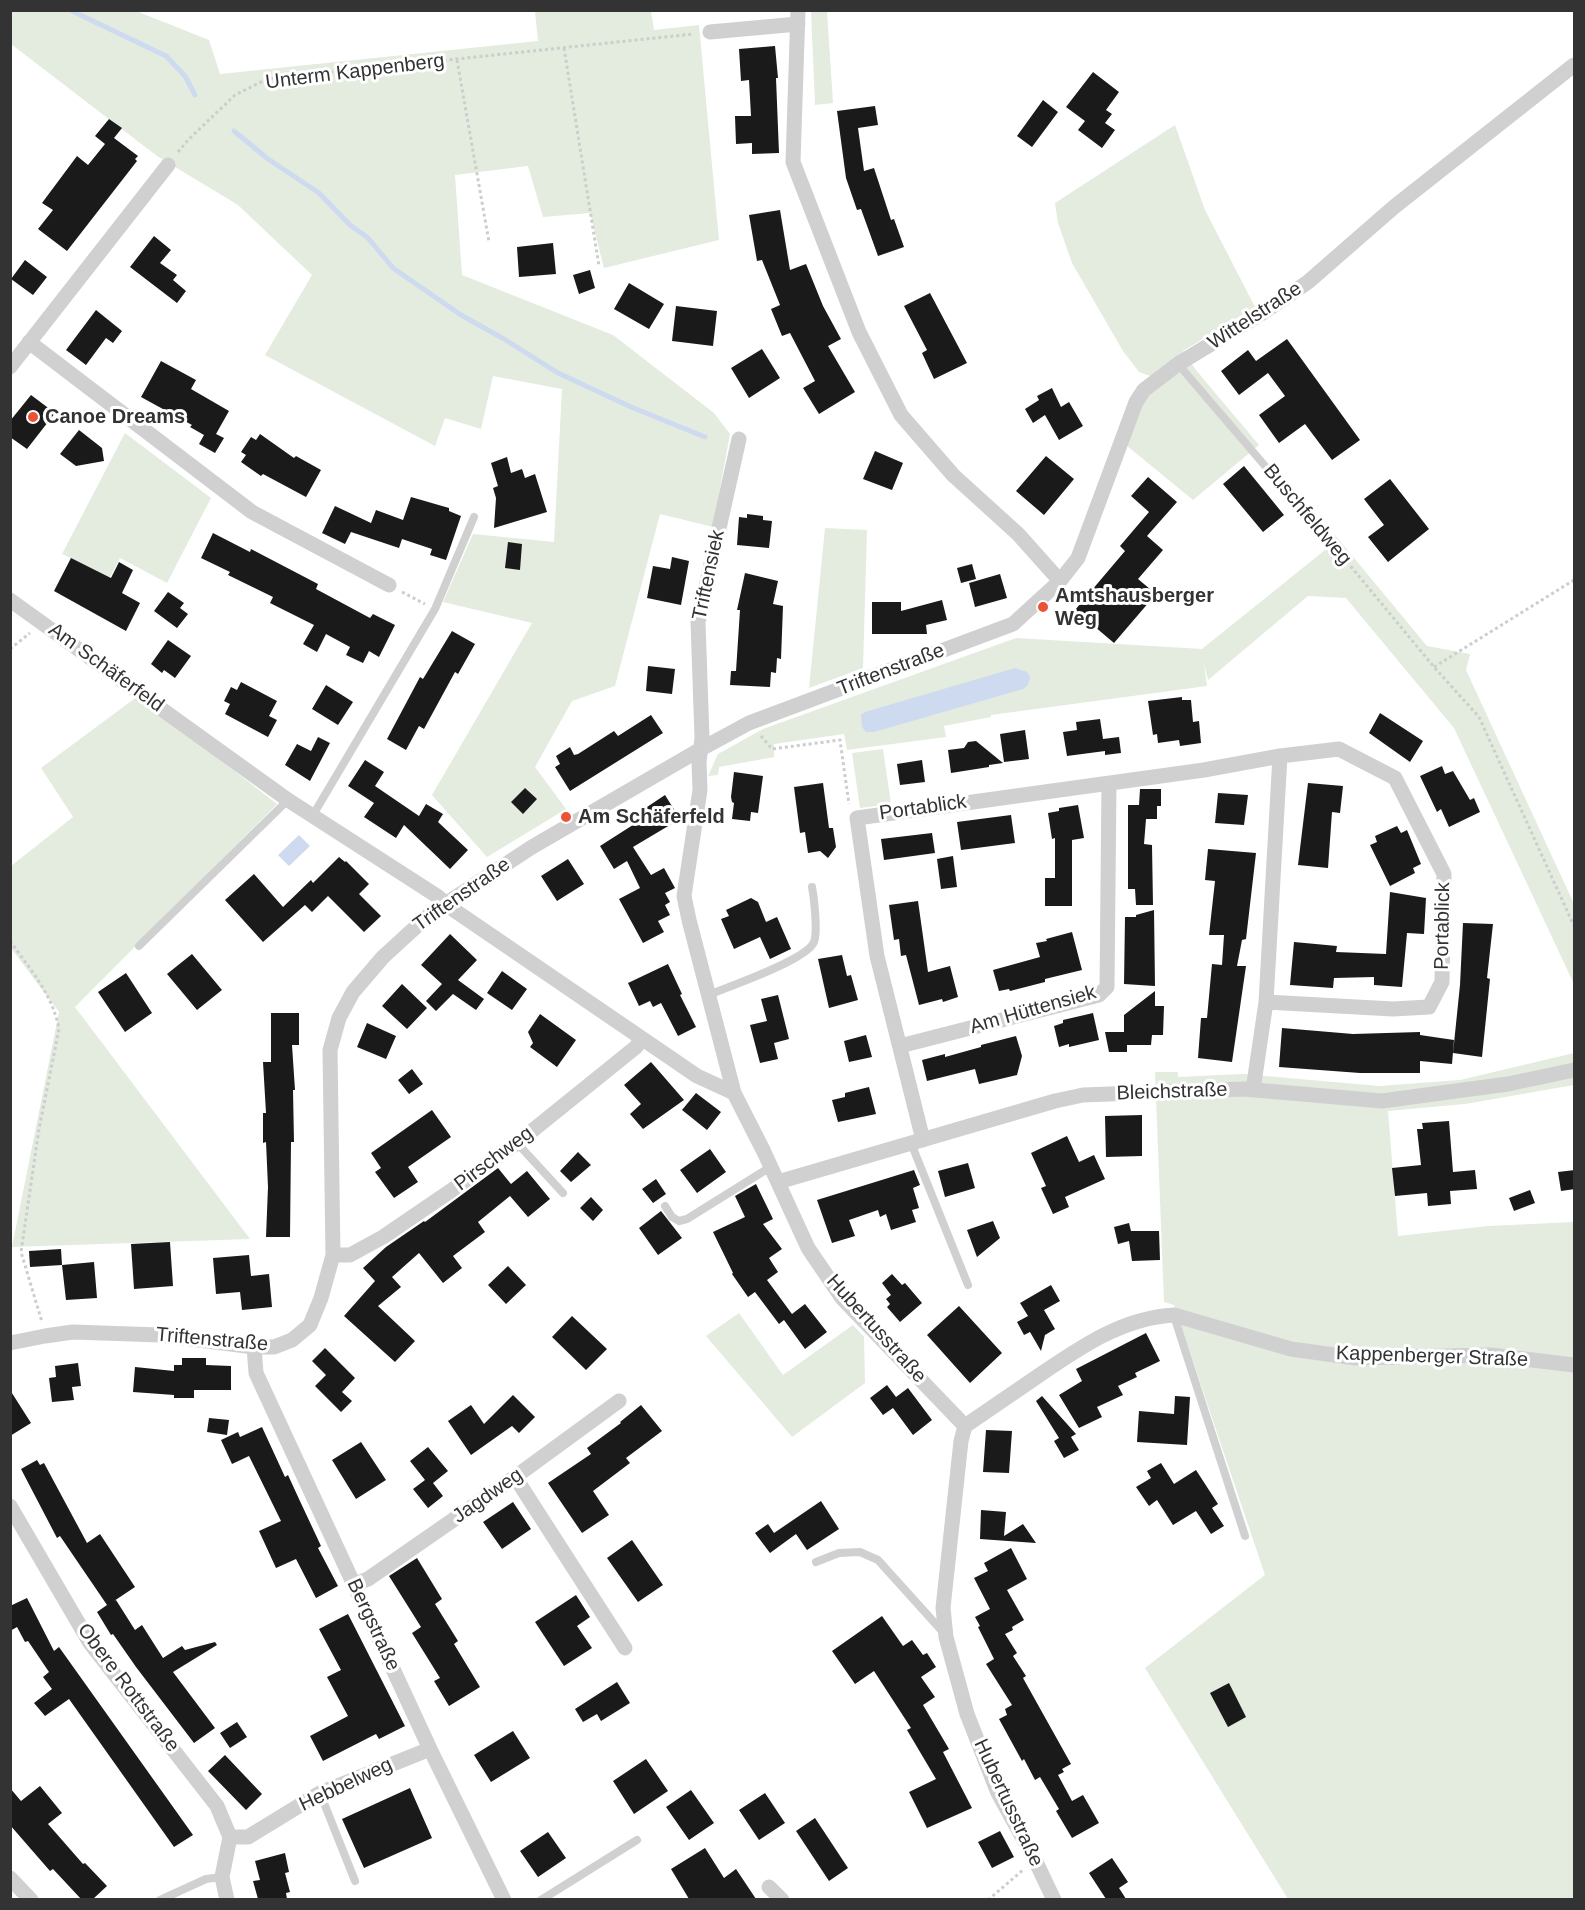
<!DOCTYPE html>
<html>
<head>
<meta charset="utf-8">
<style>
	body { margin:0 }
	#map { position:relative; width:1585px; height:1910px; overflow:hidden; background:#fff; font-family:Helvetica,sans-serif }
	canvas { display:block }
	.frame { position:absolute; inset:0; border:12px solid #333; pointer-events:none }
</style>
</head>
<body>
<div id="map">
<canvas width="1585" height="1910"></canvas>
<div class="frame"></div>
</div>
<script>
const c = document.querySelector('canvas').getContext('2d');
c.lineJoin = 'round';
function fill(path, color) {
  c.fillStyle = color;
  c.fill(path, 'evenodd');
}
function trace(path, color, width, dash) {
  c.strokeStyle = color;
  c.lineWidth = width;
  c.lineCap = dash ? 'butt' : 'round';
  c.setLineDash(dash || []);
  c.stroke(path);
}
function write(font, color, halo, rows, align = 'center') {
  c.font = font + ' Helvetica,sans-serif';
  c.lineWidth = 6;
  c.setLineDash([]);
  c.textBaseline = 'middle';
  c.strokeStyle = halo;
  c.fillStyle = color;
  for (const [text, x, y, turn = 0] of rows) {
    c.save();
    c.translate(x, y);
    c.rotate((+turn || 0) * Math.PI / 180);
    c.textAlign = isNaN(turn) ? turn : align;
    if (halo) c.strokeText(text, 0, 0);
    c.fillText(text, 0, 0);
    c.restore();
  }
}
const green = new Path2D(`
	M10 11H136L209 40 220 74 538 41 535 11H651L654 30 699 25 719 240 604 268 590 213 543 217 528 166 455 175 462 275 613 335 714 413 730 434 713 527 660 514 615 686 572 701 535 767 566 809 487 857 432 795 532 623 443 602 473 534 554 542 562 389 493 376 481 429 445 418 435 446 265 355 312 275 238 205 157 156 11 44Z
	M811 11H827L833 103 815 105Z
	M1175 125 1205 210 1255 307 1183 351 1196 370 1259 445 1193 500 1126 445 1144 396 1136 387 1150 376 1139 372 1123 351 1072 263 1058 223 1055 203Z
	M125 433 211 498 167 583 120 558 110 577 62 554Z
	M825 528 867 530 863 668 809 688Z
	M1335 535 1427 646 1470 654 1466 670 1574 904V984L1454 728 1346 598 1308 596 1208 680 1204 664 1207 686 991 715V717L944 726 946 737 847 750 844 734 774 744V757L719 767 718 775 708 776 718 754 763 729 1016 638 1202 649 1325 550Z
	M138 696 277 804 75 1007 250 1239 12 1247 59 1012 11 948V866L73 817 41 768Z
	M883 749 891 804 860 808 852 753Z
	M1574 1053V1085L1465 1104 1388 1111 1398 1236 1488 1226 1574 1222V1899H1288L1145 1668 1265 1575 1174 1305 1164 1302 1155 1072H1178V1077L1243 1074 1379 1086 1460 1080Z
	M739 1313 783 1375 853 1325 864 1337 865 1383 792 1437 706 1336Z`);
const water = new Path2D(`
	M1015 668 1027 672 1030 677 1028 685 1023 689 874 732H866L862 727 861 715 865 712Z
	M299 835 310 846 289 866 278 855Z`);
const stream = new Path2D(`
	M70 10 166 56 185 76 195 95
	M234 131 268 159 319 193 350 225 368 238 393 268 461 315 504 339 558 373 631 407 705 437`);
const building = new Path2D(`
	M775 46 778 78H776L779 153 752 154V143L736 144 735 116H751L749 80 741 81 739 49Z
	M1093 72 1119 92 1106 110 1112 114 1105 123 1115 130 1102 148 1078 130 1085 121 1066 107Z
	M1043 100 1058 112 1032 147 1017 136Z
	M875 106 878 125 858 128 864 171 874 168 891 220 894 219 904 247 878 256 861 209 857 210 846 178 837 111Z
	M109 119 122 128 114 138 138 156 135 159 137 161 67 251 38 229 53 210 42 203 77 156 88 165 105 144 95 136Z
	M780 210 790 270 806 264 823 306 841 339 828 346 855 392 819 414 803 388 815 381 790 333 782 336 771 309 780 305 762 260 757 261 749 215Z
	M154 236 171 250 160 263 177 275 173 280 186 291 177 303 130 267Z
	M553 243 556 274 519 277 517 247Z
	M25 260 47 277 33 295 11 279Z
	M590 270 595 288 579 294 573 275Z
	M629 283 664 304 649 329 614 309Z
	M930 293 967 363 934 379 922 353 927 350 904 306Z
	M676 306 717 311 713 346 672 341Z
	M96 310 122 331 113 343 106 338 86 365 66 350Z
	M1287 339 1360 440 1332 460 1305 424 1279 443 1259 415 1285 396 1268 373 1239 395 1221 371 1248 350 1256 361Z
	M762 349 780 378 749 398 731 368Z
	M161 361 196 380 191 389 229 411 216 434 224 438 215 453 199 444 204 435 190 427 192 425 141 397Z
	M1052 388 1061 407 1069 402 1083 426 1059 440 1045 415 1033 423 1025 409 1039 400 1037 396Z
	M31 395 55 413 27 449 10 437V421Z
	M79 430 102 448 104 461 76 466 60 454Z
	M260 434 294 458 296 456 321 470 306 497 263 474 261 476 241 462 246 455 241 452 251 437 256 440Z
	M875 451 903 463 892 490 863 479Z
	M1046 456 1074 479 1044 515 1016 491Z
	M507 457 511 473 522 469 525 478 535 474 547 512 494 528 496 498 493 488 498 486 491 463Z
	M1244 466 1284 515 1263 532 1223 484Z
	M1148 477 1177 502 1147 536 1163 550 1138 579 1156 594 1114 643 1075 610 1125 551 1120 546 1149 512 1131 496Z
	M1390 479 1429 529 1388 562 1368 537 1384 525 1364 499Z
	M411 497 449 508V511L461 516 446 560 430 555 432 549 402 539 399 548 351 532 345 544 322 533 335 506 371 523 376 510 403 520Z
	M747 514 763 516V520L772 521 769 548 737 545 739 517 747 518Z
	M213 533 250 552 251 549 318 584 316 589 370 618 373 614 395 625 379 657 369 651 363 663 346 655 350 647 326 634 317 652 303 644 314 625 270 603 273 597 228 575 230 572 201 558Z
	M508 542 522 544 520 570 505 568Z
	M672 557 689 561 681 605 647 598 653 566 670 569Z
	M71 558 111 578 119 562 133 570 122 593 140 603 126 631 54 591Z
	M972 564 976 579 961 583 957 568Z
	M745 573 778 581 773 604 783 606 781 659 777 658 776 673 771 672 770 687 730 685 731 671H736L740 610H737Z
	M1000 574 1007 598 975 607 969 583Z
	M168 592 184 603 180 608 188 614 177 628 154 611Z
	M942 600 947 620 926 625 927 634H872V602H901V611Z
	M452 631 475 644 458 674 455 672 424 729 419 726 406 750 387 739 420 677 423 679Z
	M168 640 191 656 175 678 164 670 162 673 151 664Z
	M648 666 675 669 672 694 646 691Z
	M241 682 277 701 269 716 277 720 268 737 225 714 230 704 224 701 231 687 237 690Z
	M326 685 353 702 338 725 312 709Z
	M1182 697V700H1191L1193 722 1199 721 1201 743 1180 746 1179 740 1158 743 1157 734 1153 735 1148 701Z
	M1380 713 1423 741 1410 762 1369 733Z
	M651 715 663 733 570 791 555 767 560 764 556 756 570 747 574 755 578 754 614 731 618 736Z
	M1100 719 1103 739 1119 737 1121 753 1105 755V751L1067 756 1063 732 1077 730 1076 722Z
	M1025 730 1029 759 1004 762 1000 734Z
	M318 737 330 743 310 781 285 765 297 744 311 751Z
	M976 741 1003 763 989 765V767L951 773 948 750 964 748 968 742Z
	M365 760 384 772 375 786 419 816 426 804 443 814 438 822 468 850 450 869 404 825 396 838 364 817 374 803 348 786Z
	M922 760 925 782 900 785 897 764Z
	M1442 766 1445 774 1453 771 1470 800 1474 798 1480 812 1449 827 1441 809 1437 812 1420 776Z
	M734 772 763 776 758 813 751 812 750 821 732 819 734 803 732 802 731 797Z
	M823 783 829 828H833L836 847 828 858 820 851 808 853 805 832 800 833 794 787Z
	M1308 783 1343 786 1340 813 1332 812 1328 868 1298 865Z
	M525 788 537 799 523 814 511 802Z
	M1140 789H1161V806H1157V819H1146L1144 844 1152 845 1153 905H1136L1135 889H1128V805H1139Z
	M1218 793 1248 795 1244 825 1215 823Z
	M665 795 680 819 633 847 651 875 664 868 675 888 665 893 670 902 665 905 670 915 658 921 664 932 643 943 619 899 640 888 627 861 614 869 600 846 636 823 632 817Z
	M1078 805 1084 838 1072 840V906H1045V878H1055V838L1052 839 1048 813 1059 811V808Z
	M1011 815 1015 843 961 850 957 822Z
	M1397 826 1401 833 1407 830 1421 864 1413 868 1415 873 1390 886 1370 845 1377 842 1375 836Z
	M932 833 935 853 884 860 881 839Z
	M1208 849 1256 853 1246 939 1242 940 1237 966H1246L1232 1062 1198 1058 1201 1018H1207L1212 964 1222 965 1224 935H1209L1215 881 1205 880Z
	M953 856 957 887 941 889 937 859Z
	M339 857 345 862 346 861 369 884 359 894 381 916 364 932 328 896 312 912 305 905 263 942 225 900 254 874 283 907 311 880 313 883Z
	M568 859 584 884 557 901 541 876Z
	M1390 892 1426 898 1424 934 1407 933 1402 987 1374 985V977L1334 978 1333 988 1290 985 1294 942 1337 946 1336 952 1386 954Z
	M751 898 758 902 766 922 777 917 791 949 770 959 760 937 734 949 721 919 729 916 726 910Z
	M918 901 928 972 950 966 958 997 943 1002 942 999 919 1005 906 955 901 956 899 939 894 940 889 905Z
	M1154 910 1155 986 1124 984 1125 917H1136V915Z
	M1463 923 1493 924 1487 978 1490 979 1482 1057 1453 1053 1460 985Z
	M1072 932 1082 970 1045 979V982L1010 991 1009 989 999 991 993 970 1040 957 1036 943 1047 941 1046 939Z
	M450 934 477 960 458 980 484 999 476 1010 453 994 436 1011 426 1001 442 984 421 965Z
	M192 954 222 990 197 1010 167 974Z
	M842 955 847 976 851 975 858 1000 829 1008 818 959Z
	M668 964 682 994 680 995 696 1027 678 1036 661 1003 653 1007 650 1001 639 1006 628 983Z
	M502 971 527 989 512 1010 487 993Z
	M126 973 152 1013 125 1032 98 992Z
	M402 984 427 1008 407 1029 382 1006Z
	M1155 991V1006H1164L1163 1035H1152L1151 1045H1127V1052H1109L1105 1032H1124V1015Z
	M778 995 789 1039 774 1043 778 1059 760 1063 750 1025 767 1021 761 999Z
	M271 1013H299V1045H292L295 1090H293L294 1142H291L290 1237H266L268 1187 266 1142 263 1143V1113H266L263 1062H271Z
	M1093 1013 1099 1040 1069 1047V1044L1059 1047 1054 1026 1063 1023V1020Z
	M540 1014 576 1040 557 1067 530 1047 533 1043 528 1032Z
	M367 1023 396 1036 386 1059 357 1047Z
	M1282 1028 1353 1034 1420 1032V1035L1454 1040 1452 1064 1420 1061V1073H1360L1279 1067Z
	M866 1035 872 1057 849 1062 844 1041Z
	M1016 1036 1022 1056 1017 1075 979 1084 975 1069 927 1081 922 1060 945 1054V1057L981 1047V1045Z
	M651 1062 684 1100 643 1129 630 1114 641 1104 624 1085Z
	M412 1069 423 1084 409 1094 398 1080Z
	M869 1087 876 1114 838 1122 832 1100 845 1097V1093Z
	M696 1093 721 1112 707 1130 682 1110Z
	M432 1110 451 1137 408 1167 418 1182 394 1198 375 1172 381 1168 371 1153Z
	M1142 1115V1156L1106 1157 1105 1116Z
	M1449 1121 1453 1172 1475 1170 1477 1189 1450 1191 1451 1204 1428 1206 1427 1193 1395 1196 1392 1168 1421 1165 1417 1129H1423L1422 1123Z
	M1067 1136 1079 1162 1094 1155 1105 1179 1065 1197 1069 1207 1053 1214 1041 1188 1046 1186 1031 1153Z
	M710 1149 726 1172 697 1193 680 1170Z
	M578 1152 591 1165 571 1182 560 1171Z
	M968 1163 975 1188 945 1197 938 1171Z
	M498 1168 511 1184 527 1171 550 1199 528 1217 510 1196 478 1222 485 1232 453 1256 462 1268 443 1283 419 1253 392 1277 401 1287 378 1306 415 1341 395 1362 344 1316 375 1281 363 1268 386 1247 424 1221 425 1222Z
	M914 1170 920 1185 913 1188 919 1208 912 1210 916 1222 891 1230 886 1214 880 1217 878 1210 849 1220 855 1236 832 1243 817 1200Z
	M1575 1170V1189L1561 1191 1558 1172Z
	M656 1179 666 1194 653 1203 642 1189Z
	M756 1184 773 1219 763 1224 782 1249 769 1258 778 1272 767 1280 792 1314 805 1304 827 1332 805 1349 784 1320 779 1324 755 1292 748 1297 732 1274 733 1273 713 1232 745 1217 735 1196Z
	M1530 1190 1535 1203 1514 1211 1509 1198Z
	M591 1197 603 1210 593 1221 580 1208Z
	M661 1211 682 1238 658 1255 639 1228Z
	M993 1221 1000 1238 977 1257 967 1230Z
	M1129 1223 1131 1231H1159L1160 1260 1132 1261 1129 1241 1118 1244 1114 1227Z
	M170 1242 173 1286 134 1289 131 1244Z
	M61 1249 62 1265 30 1267 29 1251Z
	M249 1255 251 1276 269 1274 272 1307 242 1310 240 1292 216 1294 213 1258Z
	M94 1262 97 1298 66 1300 62 1265Z
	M508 1266 526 1285 506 1304 488 1285Z
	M892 1274 902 1285 905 1283 922 1303 900 1322 887 1307 890 1304 886 1299 891 1295 882 1283Z
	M1051 1285 1060 1301 1044 1310 1055 1329 1045 1335 1041 1351 1030 1332 1024 1335 1017 1322 1028 1316 1020 1303Z
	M959 1306 1002 1353 970 1383 927 1335Z
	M572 1316 607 1349 586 1370 552 1337Z
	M1146 1333 1160 1361 1135 1373 1137 1377 1118 1386 1123 1395 1097 1407 1102 1417 1079 1428 1059 1395 1082 1381 1076 1369Z
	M325 1348 355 1378 342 1392 352 1401 341 1412 315 1386 326 1375 312 1361Z
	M182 1358H206V1365L231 1366V1390H194V1398H174V1395L133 1392 135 1367 174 1371V1365H182Z
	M78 1363 81 1386 72 1387 74 1400 52 1402 49 1378 56 1377 55 1366Z
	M887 1385 896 1397 908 1388 932 1420 913 1435 893 1408 883 1415 870 1398Z
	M10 1390 31 1423 10 1436Z
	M513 1395 535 1417 519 1433 512 1426 471 1455 448 1421 471 1405 484 1424Z
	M1042 1396 1076 1434 1071 1437 1079 1450 1064 1458 1054 1441 1059 1438 1036 1401Z
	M1175 1396 1190 1397 1187 1445 1137 1442 1139 1411 1174 1414Z
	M641 1405 662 1431 626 1458 630 1463 593 1491 609 1515 582 1533 548 1483 591 1454 587 1448 621 1423 620 1422Z
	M209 1418 229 1420 227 1435 207 1432Z
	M262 1427 285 1477 288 1475 299 1499 321 1546 318 1548 338 1586 316 1598 296 1559 276 1568 259 1531 281 1521 249 1456 232 1464 221 1440 238 1432 240 1437Z
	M986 1430 1012 1431 1009 1473 983 1472Z
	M361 1442 386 1480 356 1499 332 1460Z
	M428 1447 448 1471 433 1483 443 1496 428 1508 413 1489 425 1480 410 1461Z
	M37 1460 40 1465 44 1463 87 1543 100 1534 135 1587 114 1601 116 1600 135 1630 142 1625 163 1658 182 1646 185 1650 215 1642 217 1645 173 1672 215 1728 194 1743 136 1667 113 1634 111 1635 97 1612 107 1605 60 1536 57 1538 21 1469Z
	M1161 1463 1174 1484 1196 1470 1218 1504 1212 1508 1224 1526 1211 1534 1196 1511 1173 1525 1157 1500 1149 1506 1136 1487 1151 1478 1147 1471Z
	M821 1501 839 1529 807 1550 796 1534 770 1553 755 1533 768 1524 774 1533Z
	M513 1502 531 1529 502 1549 483 1522Z
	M981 1510 1006 1512 1004 1536 1023 1524 1036 1543 980 1539Z
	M632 1540 663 1585 638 1602 607 1558Z
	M1011 1548 1027 1579 1007 1590 1024 1620 1012 1627 1013 1630 1005 1634 1017 1653 1013 1656 1026 1676 1023 1678 1071 1764 1062 1769 1064 1772 1058 1775 1072 1801 1083 1795 1099 1823 1072 1838 1056 1811 1059 1809 1040 1777 1035 1780 1024 1759 1022 1761 999 1719 1007 1715 1005 1709 1012 1705 986 1664 994 1659 978 1627 980 1626 975 1617 990 1609 974 1578 988 1571 984 1563Z
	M417 1558 442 1599 435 1604 458 1641 454 1644 480 1687 449 1706 434 1681 440 1678 412 1633 421 1627 389 1576Z
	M576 1595 590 1617 577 1626 592 1648 564 1666 535 1622Z
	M27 1598 54 1651 59 1647 193 1835 174 1847 69 1699 45 1716 34 1703 52 1689 43 1677 49 1672 28 1641 25 1642 17 1627 10 1631V1606Z
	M348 1614 405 1726 379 1739 376 1734 323 1761 310 1736 348 1716 327 1677 341 1670 319 1629Z
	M882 1616 903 1646 912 1640 923 1655 927 1653 936 1667 921 1677 935 1697 923 1705 949 1749 943 1752 972 1808 927 1828 909 1792 936 1779 907 1730 911 1728 874 1671 855 1684 832 1651Z
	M617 1682 630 1703 601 1721 597 1714 583 1722 575 1709Z
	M1229 1683 1246 1717 1228 1727 1210 1693Z
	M237 1722 247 1737 230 1748 220 1733Z
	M513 1731 530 1758 491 1782 474 1755Z
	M225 1755 262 1794 246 1810 208 1771Z
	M646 1759 668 1791 634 1814 613 1781Z
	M40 1786 62 1813 48 1824 83 1864 85 1863 107 1886 93 1899H81L53 1869 50 1871 10 1825V1788L21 1801Z
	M410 1788 432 1838 364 1868 342 1819Z
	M691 1790 714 1823 689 1840 666 1807Z
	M765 1793 785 1823 759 1840 739 1810Z
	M815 1818 848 1868 829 1881 796 1831Z
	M1000 1831 1014 1857 992 1868 978 1842Z
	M548 1832 566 1858 538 1877 520 1851Z
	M705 1848 724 1878 736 1869 756 1899H689L671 1869Z
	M285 1853 289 1872 285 1873 290 1892 286 1893 287 1899H258L253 1881 260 1880 255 1861Z
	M1112 1858 1128 1882 1119 1888 1126 1899H1106L1089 1873Z`);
const path = new Path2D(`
	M564 48 599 266
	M457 60 489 242
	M178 152 188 140 235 95 267 79 693 34
	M1343 557 1434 667 1479 717 1574 926
	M402 592 425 604
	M10 649 30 633
	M1434 667 1574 580
	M761 736 772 749 840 740 849 804
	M10 941C30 969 53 995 59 1029L39 1129 21 1252 42 1322
	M988 1900 1023 1870`);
const service = new Path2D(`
	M1178 364 1336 549
	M313 815 435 609 474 517
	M139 946 288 800
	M708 995C728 987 807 960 814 942 818 932 814 898 812 887
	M517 1143 563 1193
	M911 1143 968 1285
	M665 1206 672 1217 679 1221 687 1219 764 1171 772 1169
	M1174 1316 1245 1536
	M816 1562 839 1553 860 1552 878 1560 942 1631
	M320 1793 355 1881
	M160 1900 206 1879 222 1877
	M541 1900 637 1840`);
const minor = new Path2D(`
	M798 10 793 162 859 332 901 415 953 475 1018 534 1060 581
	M710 32 798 24
	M29 342 252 512 389 585
	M10 367 168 165
	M739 439 698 622 702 738 699 762 700 790 684 896 689 920 734 1093 764 1152 808 1248 842 1298 965 1426 961 1441 943 1608 946 1637 967 1714 998 1793 1036 1862 1054 1900
	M10 600 288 800 437 896 451 908 697 1076 734 1093
	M1266 1002 1393 1009 1429 1007 1442 982 1444 874 1395 778 1339 749 1280 756
	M900 1046 1099 995 1107 987 1109 783
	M923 1140 877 956 857 818 1204 770 1280 756 1266 1002 1253 1090
	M778 1182 1055 1101 1083 1095 1244 1089 1382 1101 1508 1084 1574 1070
	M333 1255H350L383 1237 452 1190 517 1143 636 1047 641 1039
	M10 1343 45 1336 73 1332 160 1335 254 1347H274L292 1340 310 1325 321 1298 333 1255 330 1050 339 1018 353 992 383 957 430 914 532 847 701 749 749 723 1013 624 1060 581 1078 558 1136 402 1144 390 1178 364 1264 312 1308 282 1394 207 1574 65
	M254 1347 256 1373 430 1749 504 1900
	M965 1426C990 1409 1016 1391 1041 1374 1082 1346 1123 1318 1174 1315L1291 1349 1356 1358 1491 1355 1574 1365
	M515 1477 625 1648
	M10 1506 90 1643 217 1806 230 1837
	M353 1585 368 1579 515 1477 619 1401
	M230 1837H248L320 1793 430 1749
	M10 1878 31 1900
	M769 1887 782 1900
	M227 1900 222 1877 230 1837`);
const markers = [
	[33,417,6,"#ea5335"],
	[1043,607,6,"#ea5335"],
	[566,817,6,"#ea5335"]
];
const streetNames = [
	["Unterm Kappenberg",355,72,-7],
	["Wittelstraße",1255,316,-33],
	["Buschfeldweg",1307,515,50],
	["Triftensiek",709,575,-78],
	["Am Schäferfeld",106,668,36],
	["Triftenstraße",891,670,-21],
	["Portablick",923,808,-8],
	["Triftenstraße",462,895,-35],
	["Portablick",1443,926,-89],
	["Am Hüttensiek",1033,1010,-16],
	["Bleichstraße",1172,1092,-2],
	["Pirschweg",494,1159,-37],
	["Hubertusstraße",876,1329,48],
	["Triftenstraße",212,1340,5],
	["Kappenberger Straße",1432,1357,2],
	["Jagdweg",488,1496,-35],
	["Bergstraße",373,1625,65],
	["Obere Rottstraße",128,1688,53],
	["Hebbelweg",346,1785,-25],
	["Hubertusstraße",1008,1803,65]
];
const poiNames = [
	["Canoe Dreams",45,417],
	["Amtshausberger",1055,596],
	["Weg",1055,619],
	["Am Schäferfeld",578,817]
];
fill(green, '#e3ecdf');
fill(water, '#cedaef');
trace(stream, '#cedaef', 5);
fill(building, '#1a1a1a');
trace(path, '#cdcdcd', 3, [3, 3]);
trace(service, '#d0d0d0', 8);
trace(minor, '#d0d0d0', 15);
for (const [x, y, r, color] of markers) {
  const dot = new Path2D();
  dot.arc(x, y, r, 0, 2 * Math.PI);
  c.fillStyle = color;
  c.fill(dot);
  trace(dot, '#fff', 2);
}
write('20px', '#333', '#fff', streetNames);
write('bold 20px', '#333', '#fff', poiNames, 'left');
</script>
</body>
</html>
